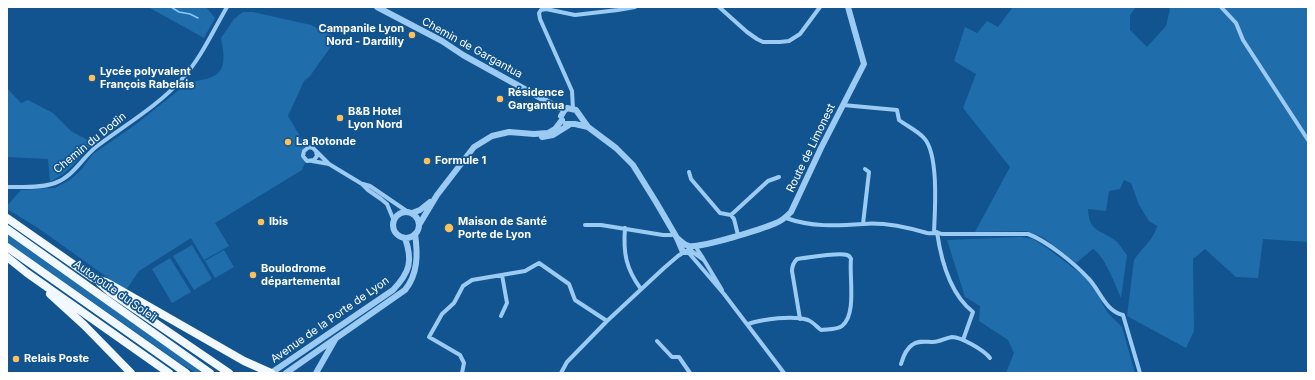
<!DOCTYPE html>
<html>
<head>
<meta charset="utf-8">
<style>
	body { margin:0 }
	#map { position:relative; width:1315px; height:380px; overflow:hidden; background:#11548f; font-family:Inter,sans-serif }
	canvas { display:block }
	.frame { position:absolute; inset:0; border:8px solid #fff; pointer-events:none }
</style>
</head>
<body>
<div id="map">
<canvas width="1315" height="380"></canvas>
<div class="frame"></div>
</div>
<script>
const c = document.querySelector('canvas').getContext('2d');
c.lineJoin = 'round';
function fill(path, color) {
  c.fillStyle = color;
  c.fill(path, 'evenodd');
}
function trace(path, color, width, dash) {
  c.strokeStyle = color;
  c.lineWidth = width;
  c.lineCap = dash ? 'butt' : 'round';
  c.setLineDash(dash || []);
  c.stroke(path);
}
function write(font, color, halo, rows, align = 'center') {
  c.font = font + ' Inter,sans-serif';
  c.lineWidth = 3.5;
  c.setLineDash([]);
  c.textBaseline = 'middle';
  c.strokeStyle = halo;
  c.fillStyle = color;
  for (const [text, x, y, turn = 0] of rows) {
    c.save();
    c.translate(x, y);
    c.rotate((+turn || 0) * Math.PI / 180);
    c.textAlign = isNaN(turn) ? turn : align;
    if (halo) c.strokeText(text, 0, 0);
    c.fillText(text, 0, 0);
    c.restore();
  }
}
const green = new Path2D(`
	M148 7H206L215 18 204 38Z
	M1013 7H1049L1051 8 1052 7H1136L1130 15V30L1147 47 1166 26 1170 9 1167 7H1308V242L1263 239 1258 278 1236 277 1205 249 1193 259 1194 331 1186 348 1127 316 1134 260C1141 249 1155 238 1157 226L1149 221 1139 205 1131 183 1124 180 1120 189 1109 191 1106 211 1088 209C1089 234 1102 229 1117 242 1121 246 1123 251 1127 255L1121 298C1116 286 1104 255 1093 249L1076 263 1044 238 1027 231 975 232 1010 167 963 108 976 74 954 61 965 27 977 33 987 21 998 27Z
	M243 12H253L311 25 337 38 310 76 304 81 288 116 307 148 303 154 306 160 302 170 215 223 229 246 204 260 191 238 139 271 126 290 114 282 38 228 7 209V206L21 190 55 188 70 180 81 170 93 154 135 125 184 86C195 79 205 81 214 76 228 69 223 50 221 38L234 19Z
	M7 88 21 103 28 100 53 113 71 131 93 143C80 158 68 173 50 182L48 159 7 157Z
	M7 233 185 359 202 373H196L183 365 7 242Z
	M1020 237 1033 239 1047 248 1085 277 1098 295 1107 312 1122 327 1135 373H1006L1014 353 1008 340 979 321 980 306 965 297 947 240Z
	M192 245 212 279 194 290 173 256Z
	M224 250 234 267 215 278 205 261Z
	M170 258 191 292 172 303 152 269Z`);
const stream = new Path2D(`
	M171 7 179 12 190 14 198 18`);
const minor = new Path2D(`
	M719 7 747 32 757 39 763 42H780L789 41 800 34 820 7
	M1221 7 1236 23 1243 40 1308 140
	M843 105 897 110 899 120C907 126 918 131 924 138 939 154 935 211 934 232
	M573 109 572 91 540 19 539 13 541 10 546 9 575 15 618 10 635 7
	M316 152 317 156 314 160 307 161 303 156 304 151 309 147 313 148 329 164 362 184 368 190 381 199 387 204 394 221
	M312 161 329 164
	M689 172 691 179 720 213 731 215 734 219 738 235
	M363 184 370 186 408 212
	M7 187C22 187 41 188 55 183 74 176 82 158 96 147 125 125 158 106 182 79 201 58 213 31 227 7
	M731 215 768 181 779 177
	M786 218C811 227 836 226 863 224 884 222 906 227 927 233 933 234 937 232 942 234H1028C1047 241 1074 263 1088 278 1100 290 1105 311 1123 315L1140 373
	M863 224 869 172 865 169
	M585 225H601L663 235H671L675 234
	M625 228C623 253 626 269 641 289
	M937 232C941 260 950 294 973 312L963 340
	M697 249 703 258
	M690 250 704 260 722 290
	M688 252 724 294 784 373
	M501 316 507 303 502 275
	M748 324C763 319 793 315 808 320 813 322 817 327 821 330 827 329 837 330 842 326 857 315 849 276 851 259 850 257 850 256 847 255 837 252 808 258 797 259 793 263 792 266 792 271L800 319
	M657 341 672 357H679L690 373
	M901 364C903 357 906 349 912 345 918 340 926 342 933 342 940 342 945 338 952 337 961 337 984 350 990 358
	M462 373 464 363 460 355 429 337 442 314 454 303 463 286 472 280 525 271 539 263 569 284 575 300 607 321
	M561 373 567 362 607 321 664 268 678 256 684 252`);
const tertiary = new Path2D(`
	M377 7 442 41 463 55 557 107 566 109
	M561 116 564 111 567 108 576 110 588 127 616 148 633 165 656 202 677 238 683 252H688L690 249
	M566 124H575L588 127
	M542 137 553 135 569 125
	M393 225a13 13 0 1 1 26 0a13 13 0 1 1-26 0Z
	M412 213 420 210 430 202
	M419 225 437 195 474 147 492 136 509 132 534 134 548 133 555 129 562 120
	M677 238C681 241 684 245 689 246 702 248 762 229 776 223 782 221 786 217 791 212L821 148 864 64 848 7
	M271 373 393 290C410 272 413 261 405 238
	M286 373 405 290C418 274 418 254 415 234
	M316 373 336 338`);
const trunk = new Path2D(`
	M7 218 93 278 106 282 244 361 271 373
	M7 229 210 373
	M7 247 186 373
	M7 257 27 273 169 373
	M100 283 110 292 229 373
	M50 294 84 325 131 373`);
const markers = [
	[412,35,4,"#ffc05c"],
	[92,78,4,"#ffc05c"],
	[500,99,4,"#ffc05c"],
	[340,118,4,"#ffc05c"],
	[288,142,4,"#ffc05c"],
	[427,161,4,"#ffc05c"],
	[261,222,4,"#ffc05c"],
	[449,228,5,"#ffc05c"],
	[253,275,4,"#ffc05c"],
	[16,359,4,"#ffc05c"]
];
const poiNames = [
	["Campanile Lyon",404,29,"right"],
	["Nord - Dardilly",404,42,"right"],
	["Lycée polyvalent",100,72],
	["François Rabelais",100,85],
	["Résidence",508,93],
	["Gargantua",508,106],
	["B&B Hotel",348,112],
	["Lyon Nord",348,125],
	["La Rotonde",296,142],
	["Formule 1",435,161],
	["Ibis",269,222],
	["Maison de Santé",458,222],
	["Porte de Lyon",458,235],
	["Boulodrome",261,269],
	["départemental",261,282],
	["Relais Poste",24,359]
];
const streetNames = [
	["Chemin de Gargantua",472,48,29],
	["Chemin du Dodin",90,143,-39],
	["Route de Limonest",811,148,-64],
	["Autoroute du Soleil",115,291,35],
	["Avenue de la Porte de Lyon",330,320,-35]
];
fill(green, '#206dac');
trace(stream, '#8dc7f5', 1.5);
trace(minor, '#9bcbf2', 4);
trace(tertiary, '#9bcbf2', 6);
trace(trunk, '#f2f8ff', 8);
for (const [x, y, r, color] of markers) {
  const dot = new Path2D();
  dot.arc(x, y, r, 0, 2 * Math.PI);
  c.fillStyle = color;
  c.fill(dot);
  trace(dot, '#11548f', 1.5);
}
write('bold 11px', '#fff', '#11548f', poiNames, 'left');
write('11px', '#fff', '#11548f', streetNames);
</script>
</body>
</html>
